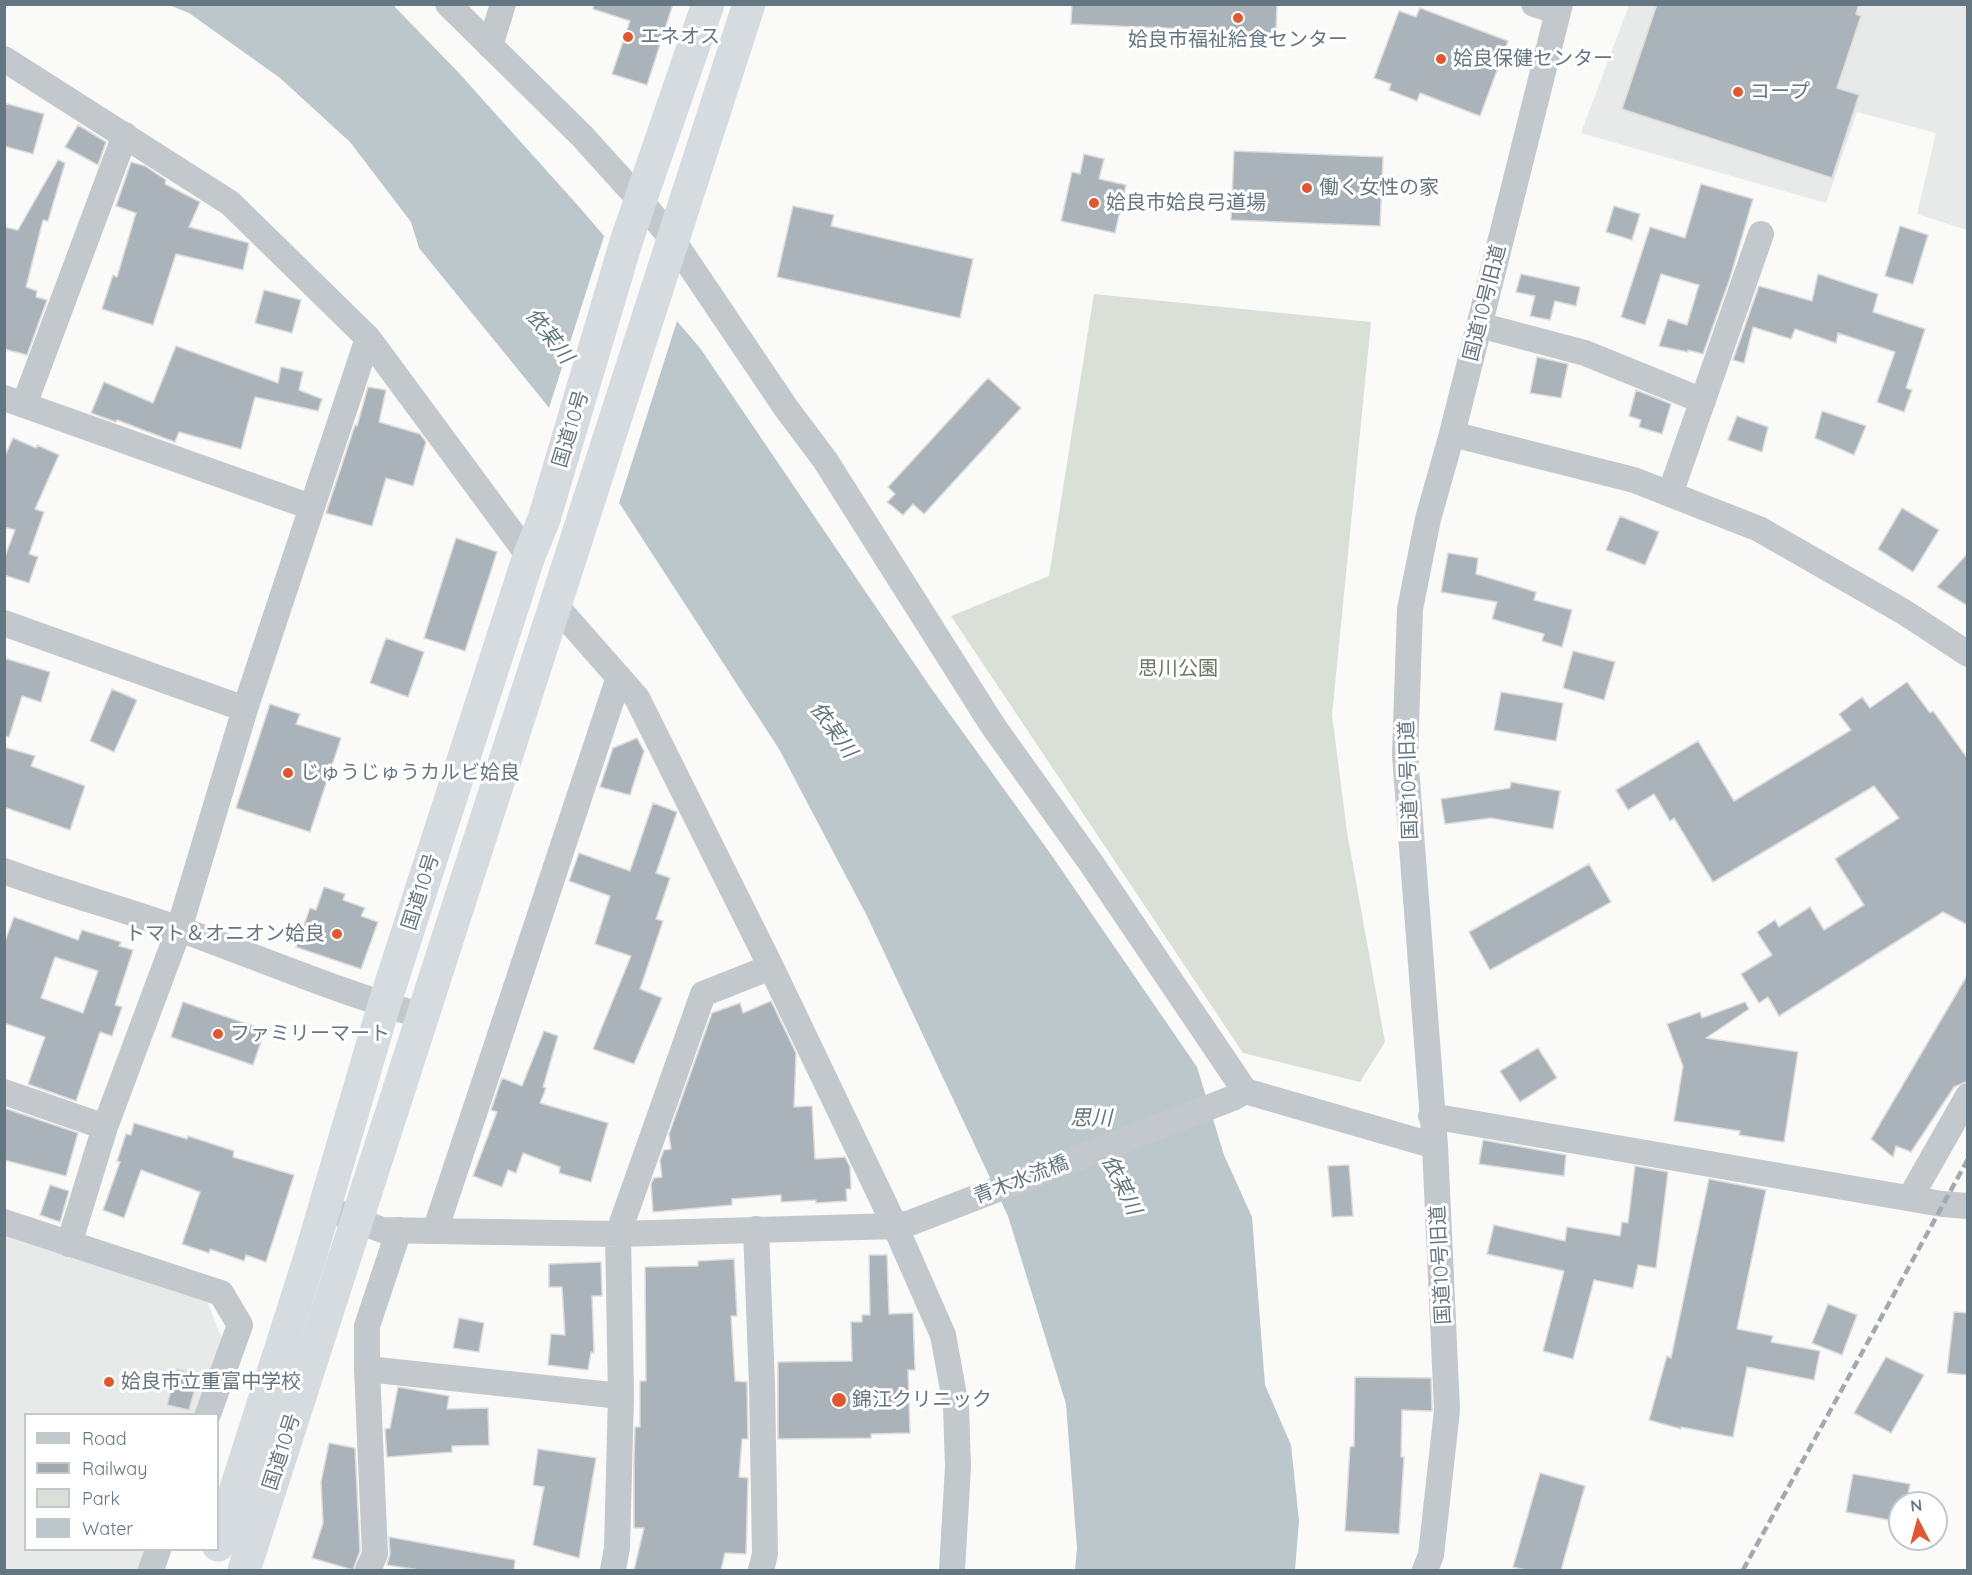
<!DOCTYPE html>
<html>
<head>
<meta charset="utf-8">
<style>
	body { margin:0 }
	#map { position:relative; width:1972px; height:1575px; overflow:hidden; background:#fafaf8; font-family:Quicksand,sans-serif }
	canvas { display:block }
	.frame { position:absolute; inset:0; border:6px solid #657683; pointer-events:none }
	.legend { position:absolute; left:24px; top:1413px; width:195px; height:138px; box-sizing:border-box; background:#fff; border:2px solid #c1c8cd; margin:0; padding:8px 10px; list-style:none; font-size:18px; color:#657683 }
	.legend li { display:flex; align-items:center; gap:12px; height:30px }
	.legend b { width:30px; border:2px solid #c1c8cd }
	.north { position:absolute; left:1888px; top:1491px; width:60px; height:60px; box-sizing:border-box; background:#fff; border:2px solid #c1c8cd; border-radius:50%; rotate:354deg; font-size:16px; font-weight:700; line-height:24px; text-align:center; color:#657683 }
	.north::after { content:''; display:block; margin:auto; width:21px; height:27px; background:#e4572e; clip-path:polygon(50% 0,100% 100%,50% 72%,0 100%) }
</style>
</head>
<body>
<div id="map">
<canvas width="1972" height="1575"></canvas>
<div class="frame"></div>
<ul class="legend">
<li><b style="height:8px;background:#c3c8cc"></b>Road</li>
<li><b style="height:8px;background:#a2aab0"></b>Railway</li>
<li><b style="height:16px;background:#dadfd7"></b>Park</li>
<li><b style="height:16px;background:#bbc7cb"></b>Water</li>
</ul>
<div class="north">N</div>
</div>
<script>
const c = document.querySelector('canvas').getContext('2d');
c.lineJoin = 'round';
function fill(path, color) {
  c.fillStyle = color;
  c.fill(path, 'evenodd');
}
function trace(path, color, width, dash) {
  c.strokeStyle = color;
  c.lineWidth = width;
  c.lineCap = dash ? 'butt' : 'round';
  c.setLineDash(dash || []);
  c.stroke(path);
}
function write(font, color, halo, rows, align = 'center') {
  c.font = font + ' Quicksand,"Noto Sans JP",sans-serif';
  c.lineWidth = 6;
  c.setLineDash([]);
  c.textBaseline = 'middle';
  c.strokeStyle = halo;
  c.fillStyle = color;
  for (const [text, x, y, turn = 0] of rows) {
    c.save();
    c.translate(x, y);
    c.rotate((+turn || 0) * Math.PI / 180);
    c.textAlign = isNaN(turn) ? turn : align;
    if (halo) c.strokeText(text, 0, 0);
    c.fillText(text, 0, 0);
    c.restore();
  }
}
const built = new Path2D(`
	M1629 5H1967V230L1917 214 1936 133 1857 112 1826 203 1581 133Z
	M5 1231 207 1301 226 1349 200 1414H26V1550H147L139 1570H5Z`);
const green = new Path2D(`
	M1094 294 1371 322 1332 715 1347 832 1385 1042 1360 1082 1243 1053 951 616 1049 576Z`);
const water = new Path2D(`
	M169 5H393L458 72 581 209 700 348 931 688 1050 853 1197 1067 1224 1155 1252 1217 1265 1385 1291 1445 1299 1521 1295 1570H1075L1077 1548 1066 1404 1008 1216 867 916 779 749 590 458 419 248 411 222 350 142 280 78 189 13Z`);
const pier = new Path2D(`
	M605 233 678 318 618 506 588 460 548 411Z`);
const building = new Path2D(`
	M594 4H673L647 85 612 74 630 21 593 9Z
	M1072 4H1277L1276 33 1071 24Z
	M1657 4H1859L1856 14 1861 16 1837 88 1859 95 1832 178 1622 109Z
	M1420 8 1508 41 1480 116 1420 93 1417 101 1389 90 1391 84 1374 78 1399 11 1416 17Z
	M4 103 44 114 33 154 4 146Z
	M78 125 106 142 98 165 65 147Z
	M1234 151 1383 157 1380 226 1231 220Z
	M1084 154 1104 159 1099 179 1126 185 1115 233 1061 221 1072 172 1080 174Z
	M58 160 65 163 48 221 43 220 26 287 37 291 36 297 47 300 27 355 4 349V227L18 230Z
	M131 162 145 166 166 180 165 184 200 202 189 227 249 243 243 270 176 254 153 325 102 309 113 275 117 277 136 213 116 206Z
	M1701 184 1753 199 1730 278 1703 354 1688 350V352L1659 346 1668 319 1687 325 1699 285 1661 274 1645 325 1621 317 1650 227 1685 238Z
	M793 206 834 215 831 226 973 259 960 318 777 277Z
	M1614 206 1640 214 1632 240 1606 232Z
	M1900 226 1928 235 1913 284 1885 276Z
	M1521 274 1580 287 1576 306 1555 301 1550 320 1530 316 1535 296 1516 292Z
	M1818 274 1878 294 1873 312 1925 329 1906 388 1912 390 1904 412 1877 402 1895 352 1838 333 1836 343 1795 329 1791 339 1753 327 1744 363 1733 360 1759 286 1812 301Z
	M264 290 301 300 292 333 255 323Z
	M176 346 278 383 281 367 303 372 299 390 322 399 318 411 255 397 241 449 179 432 175 442 117 420 116 422 91 413 104 382 153 403Z
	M1537 357 1568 364 1561 398 1530 393Z
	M988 378 1021 408 924 514 913 504 903 515 887 502 895 494 888 487Z
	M368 387 386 390 379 422 420 434 426 442 413 486 386 478 372 526 326 513 355 425 357 426Z
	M1636 390 1671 404 1662 434 1639 427 1641 420 1629 416Z
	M1822 411 1866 426 1854 455 1815 438Z
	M1737 416 1768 427 1762 452 1728 440Z
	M13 438 36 448 37 445 59 455 35 509 44 512 29 554 38 557 29 583 4 575V559L15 530 4 527V458Z
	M1902 508 1939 530 1913 572 1878 549Z
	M1620 516 1659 532 1645 565 1606 550Z
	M456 538 497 552 465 651 424 638Z
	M1448 553 1478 558 1476 574 1536 592 1534 600 1572 610 1562 647 1542 641 1544 634 1492 619 1497 602 1441 592Z
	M1968 553V606L1937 587Z
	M386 638 424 652 408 697 370 683Z
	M1573 651 1615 662 1604 700 1563 688Z
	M4 658 50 672 41 702 22 696 9 737 4 736Z
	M1907 682 1930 713 1933 711 1968 759V925L1943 912 1779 1016 1768 997 1759 1003 1741 974 1772 955 1757 932 1775 920 1779 927 1810 907 1824 930 1864 905 1835 859 1899 818 1874 786 1713 882 1674 818 1670 821 1654 794 1628 810 1616 790 1698 741 1734 801 1851 730 1839 714 1862 697 1870 708Z
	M112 689 137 700 114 752 90 741Z
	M1501 692 1563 703 1556 741 1494 730Z
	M270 704 300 714 296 724 341 738 310 832 236 808Z
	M637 738 644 751 630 795 600 787 613 748Z
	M4 747 35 756 31 766 85 786 70 830 4 807Z
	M1511 782 1560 791 1553 829 1491 818 1445 824 1441 799 1510 788Z
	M653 803 677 812 656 873 670 878 656 919 663 921 640 989 662 998 634 1064 593 1049 631 956 595 944 610 896 569 881 579 853 630 871Z
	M1589 864 1611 902 1490 970 1469 932Z
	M324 887 345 894 343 900 365 908 361 916 378 922 361 969 296 947 310 908 316 910Z
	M14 917 78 940 82 930 121 942 119 946 133 950 115 1005 122 1007 112 1036 100 1032 76 1101 28 1084 45 1037 4 1023V944ZM55 957 98 971 83 1013 41 998Z
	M1968 974V1081L1954 1087 1911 1152 1896 1146 1893 1157 1871 1139Z
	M771 1001 796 1053 794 1107 812 1106 815 1159 845 1157 850 1167 851 1189H846L847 1201 816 1203V1200L781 1202V1195L732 1199V1205L653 1212 651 1184 654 1178 662 1177 660 1160 664 1150 671 1149 669 1134 712 1013 740 1003 743 1013Z
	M183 1002 265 1030 253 1065 171 1037Z
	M1745 1002 1749 1009 1706 1038 1798 1052 1784 1142 1739 1135 1740 1131 1674 1121 1683 1066 1667 1024 1700 1012 1702 1018Z
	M544 1031 558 1036 543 1087 546 1088 540 1103 608 1123 591 1182 559 1173 560 1167 523 1153 516 1173 508 1170 502 1187 473 1176 497 1112 491 1110 502 1078 522 1086Z
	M1538 1048 1557 1078 1520 1102 1500 1071Z
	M4 1108 78 1133 66 1176 4 1160Z
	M134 1123 187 1139 188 1136 234 1151 233 1157 294 1175 266 1262 246 1255 244 1261 210 1249 209 1253 182 1244 200 1192 141 1170 124 1218 103 1210 120 1162 117 1161 126 1134 131 1135Z
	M1483 1140 1566 1155 1564 1176 1479 1164Z
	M1349 1165 1353 1216 1332 1217 1328 1166Z
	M1635 1166 1668 1172 1656 1268 1638 1265 1633 1288 1594 1280 1573 1359 1543 1351 1564 1271 1487 1254 1494 1225 1565 1241 1567 1227 1620 1236 1622 1222 1628 1223Z
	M1709 1179 1766 1190 1737 1329 1773 1336 1771 1342 1820 1351 1814 1380 1747 1367 1733 1437 1681 1427V1429L1649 1420 1667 1356 1671 1358Z
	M50 1185 69 1191 60 1222 40 1215Z
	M869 1255H887L889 1314 913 1313 915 1370H908L910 1433 871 1434V1438L778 1439V1362L852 1361 851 1322H862V1315H870Z
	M734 1259 737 1316H731L735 1381 747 1382 748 1439H742L739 1477 748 1478 746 1554 725 1553 721 1570H634L644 1528H634V1459L635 1427H640V1381H646L645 1267 698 1266V1261Z
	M601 1262 602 1296H592L594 1353 591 1352 588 1370 548 1365 551 1334 565 1335 562 1287H549V1264Z
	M1828 1304 1857 1315 1842 1355 1812 1343Z
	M1954 1312 1968 1313V1375L1947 1373Z
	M459 1318 484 1323 479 1352 453 1348Z
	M1886 1357 1924 1375 1891 1433 1854 1413Z
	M177 1369 199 1375 189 1410 167 1405Z
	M1355 1377 1431 1378 1432 1411 1402 1410 1401 1457H1404L1399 1534 1345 1531 1350 1447 1354 1446Z
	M398 1387 449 1396 447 1409 488 1408 489 1445 452 1446V1452L387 1457 385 1429 390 1428Z
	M329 1443 355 1448 360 1551 353 1570 312 1558 323 1523 321 1482Z
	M538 1449 596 1458 579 1558 533 1545 544 1487 533 1485Z
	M1540 1473 1585 1486 1561 1570H1526L1513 1567Z
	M1853 1474 1910 1484 1906 1503H1900V1522L1846 1512Z
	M389 1537 515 1560 514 1570H419L387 1565 390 1554Z`);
const minor = new Path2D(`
	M448 4 582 136 640 200 672 239 786 408 825 460 993 726 1091 863 1245 1091
	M1534 4 1558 12
	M490 46 503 4
	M4 59 230 203 368 338 529 556
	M1479 325 1585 353 1703 401
	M4 398 311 507
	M24 405 125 135
	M1452 434 1634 480 1759 529 1904 612 1968 654
	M1670 494 1761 234
	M556 606 637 698 771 967 895 1226 943 1335 956 1406 958 1467 952 1570
	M4 623 245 709
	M4 871C63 893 124 909 182 930 262 959 341 993 423 1016
	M4 1092 105 1127
	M1431 1116 1942 1204 1968 1206
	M1910 1198 1968 1096
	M326 1208 382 1230 435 1231 618 1234 895 1226 910 1223 1233 1098 1245 1091 1435 1146
	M4 1222 221 1293 240 1325 208 1414
	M756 1229 762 1385 765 1554 761 1570
	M435 1231 619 677
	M69 1244 105 1127 179 929 245 709 368 338
	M367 1369 621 1396
	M151 1570 158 1550
	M368 1570 375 1554 367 1369V1326L399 1230
	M613 1570 617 1548 621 1396 618 1234 703 994 771 967
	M1425 1570 1431 1555 1447 1410 1435 1146 1405 755 1410 609 1428 519 1452 434 1560 4`);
const highway = new Path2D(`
	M218 1545 310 1257 384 1005 529 556 544 519 627 239 708 4
	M244 1570 749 4`);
const rail = new Path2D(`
	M1743 1570 1968 1159`);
const markers = [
	[1238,18,6,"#e4572e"],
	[628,37,6,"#e4572e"],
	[1441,59,6,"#e4572e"],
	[1738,92,6,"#e4572e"],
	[1307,188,6,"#e4572e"],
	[1094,203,6,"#e4572e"],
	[288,773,6,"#e4572e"],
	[337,934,6,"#e4572e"],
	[218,1034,6,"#e4572e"],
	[109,1382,6,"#e4572e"],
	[839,1400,8,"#e4572e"]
];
const poiNames = [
	["エネオス",640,37],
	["姶良市福祉給食センター",1238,40,"center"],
	["姶良保健センター",1453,59],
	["コープ",1750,92],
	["働く女性の家",1319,188],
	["姶良市姶良弓道場",1106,203],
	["じゅうじゅうカルビ姶良",300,773],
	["トマト＆オニオン姶良",325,934,"right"],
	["ファミリーマート",230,1034],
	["姶良市立重富中学校",121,1382],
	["錦江クリニック",852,1400]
];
const streetNames = [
	["国道10号旧道",1485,303,-76],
	["国道10号",571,429,-73],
	["国道10号旧道",1409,780,-92],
	["国道10号",421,892,-72],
	["青木水流橋",1021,1180,-21],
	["国道10号旧道",1441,1265,-93],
	["国道10号",282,1452,-72]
];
const parkNames = [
	["思川公園",1178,669]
];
const waterNames = [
	["依某川",549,336,52],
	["依某川",833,730,54],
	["思川",1091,1119],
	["依某川",1121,1185,64]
];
fill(built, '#e8e9e9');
fill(green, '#dadfd7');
fill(water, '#bbc7cb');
fill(pier, '#fafaf8');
fill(building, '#aab3b9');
trace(building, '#dcdcda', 1.5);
trace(minor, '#c3c8cc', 26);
trace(highway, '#d6dbdf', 33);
trace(rail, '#a2aab0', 4.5, [9, 4.5]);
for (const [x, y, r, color] of markers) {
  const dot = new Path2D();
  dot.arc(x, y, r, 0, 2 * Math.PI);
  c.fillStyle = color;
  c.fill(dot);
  trace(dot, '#fff', 2);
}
write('20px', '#657683', '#fff', poiNames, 'left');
write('20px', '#657683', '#fff', streetNames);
write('20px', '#687a64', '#fff', parkNames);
write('italic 21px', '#60757c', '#fff', waterNames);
</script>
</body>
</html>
